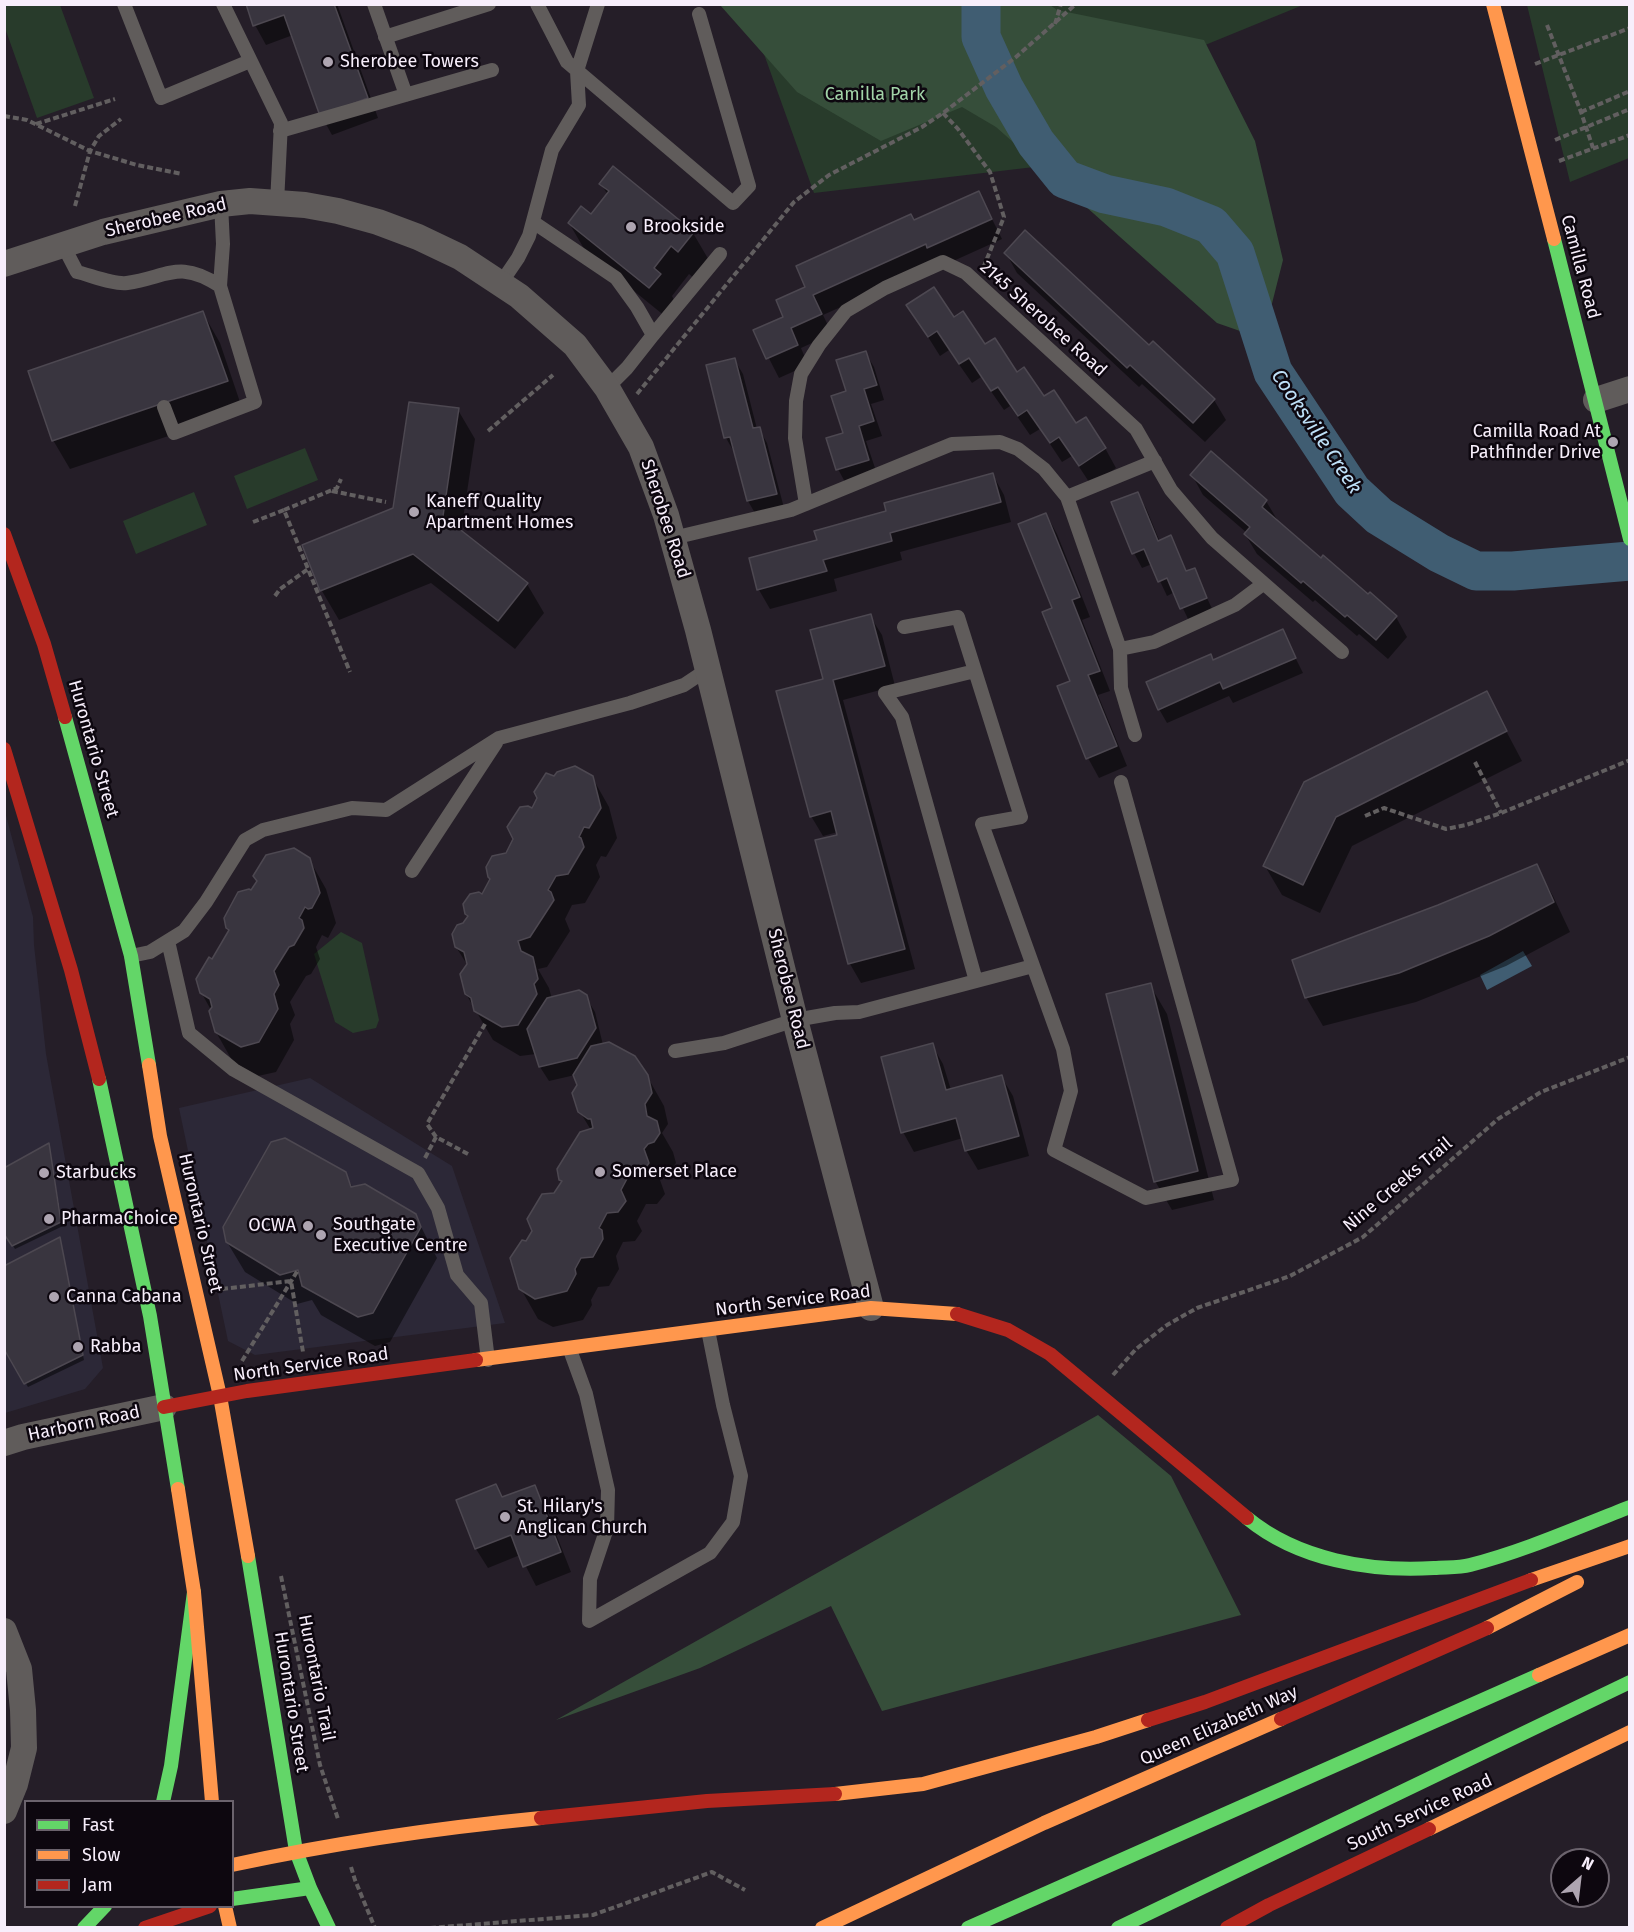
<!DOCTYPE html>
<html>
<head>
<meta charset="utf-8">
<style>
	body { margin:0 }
	#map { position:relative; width:1634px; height:1932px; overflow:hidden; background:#251e28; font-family:"Fira Sans",sans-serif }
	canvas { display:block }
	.frame { position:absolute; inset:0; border:6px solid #f7eefb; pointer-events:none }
	.legend { position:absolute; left:24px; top:1800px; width:210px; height:108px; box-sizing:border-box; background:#0d070f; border:2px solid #6b636d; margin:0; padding:8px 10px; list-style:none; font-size:18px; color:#f7eefb }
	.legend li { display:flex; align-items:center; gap:12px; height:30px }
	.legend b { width:30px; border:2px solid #6b636d }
	.north { position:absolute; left:1550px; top:1848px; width:60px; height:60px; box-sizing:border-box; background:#0d070f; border:2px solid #6b636d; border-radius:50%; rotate:28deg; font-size:16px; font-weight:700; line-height:24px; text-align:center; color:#f7eefb }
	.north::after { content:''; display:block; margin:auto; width:21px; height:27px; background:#aea5b1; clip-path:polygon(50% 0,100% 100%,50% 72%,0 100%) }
</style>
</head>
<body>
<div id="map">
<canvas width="1634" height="1932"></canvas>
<div class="frame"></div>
<ul class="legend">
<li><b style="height:8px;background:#63d668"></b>Fast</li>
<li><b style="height:8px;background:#ff974d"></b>Slow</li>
<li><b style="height:8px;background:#b3261e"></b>Jam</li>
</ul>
<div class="north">N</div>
</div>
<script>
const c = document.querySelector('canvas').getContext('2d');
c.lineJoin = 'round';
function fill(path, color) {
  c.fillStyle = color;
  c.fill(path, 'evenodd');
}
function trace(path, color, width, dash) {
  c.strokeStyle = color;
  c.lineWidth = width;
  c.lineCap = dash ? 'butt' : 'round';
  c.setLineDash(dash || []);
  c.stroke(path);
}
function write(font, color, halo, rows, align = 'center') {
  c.font = font + ' "Fira Sans",sans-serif';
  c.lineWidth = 5;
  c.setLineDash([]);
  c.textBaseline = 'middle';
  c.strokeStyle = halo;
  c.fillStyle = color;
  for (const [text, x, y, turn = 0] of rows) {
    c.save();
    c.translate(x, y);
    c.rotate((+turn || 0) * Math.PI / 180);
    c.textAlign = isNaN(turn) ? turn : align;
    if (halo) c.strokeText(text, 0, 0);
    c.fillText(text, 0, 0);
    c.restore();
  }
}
const commercial = new Path2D(`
	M4 808 33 917 34 945 46 1054 103 1368 85 1389 5 1413Z
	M310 1078 452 1166 505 1323 255 1355 228 1341 179 1108Z`);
const green = new Path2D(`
	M5 5H60L94 98 37 118 5 28Z
	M727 5H1303L1166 61 1195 148 814 193 751 18Z
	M1527 5H1629V158L1570 182Z
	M305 448 318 480 247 509 234 476Z
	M194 492 207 525 136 554 123 521Z
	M341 932 362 943 379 1020 376 1028 353 1033 335 1022 314 954Z`);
const forest = new Path2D(`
	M720 5H1050L1057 10 1204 40 1255 141 1283 260 1263 339 1217 323 996 127 962 107 881 141 797 92Z
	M1098 1415 1171 1476 1241 1615 882 1711 831 1606 700 1668 556 1720Z`);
const water = new Path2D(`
	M1523 951 1532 966 1487 990 1480 975Z`);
const shadow = new Path2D(`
	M247 4H337L378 118 332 135 321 115 293 35 266 45 255 25Z
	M601 184 693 233 710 262 696 280 689 274 672 296 676 304 666 317 586 252 569 223 592 216 608 195Z
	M979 193 1002 239 940 267 938 263 823 315 832 334 801 348 808 365 779 378 755 331 785 318 807 288 914 222Z
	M1006 253 1149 347 1153 343 1214 400 1226 420 1205 442 1142 384 1139 387 1017 273Z
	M908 305 953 319 1044 398 1105 448 1116 468 1091 485 1072 456 1062 462 1040 429 1030 435 1010 406 1004 410 981 377 972 383 949 350 940 356Z
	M203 313 220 343 243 411 70 469 53 440Z
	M865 352 874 367 884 400 871 404 882 436 866 441 877 474 846 484 838 469Z
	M734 359 743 374 757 429H759L767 443 784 508 756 515 748 501 734 452 726 438 708 366Z
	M458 410 475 439 461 532 527 584 544 613 515 649 431 583 339 620 322 591 304 546 395 509Z
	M1211 453 1266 501 1278 521 1321 560 1396 617 1407 637 1388 659 1359 634 1357 636 1315 600 1313 602 1257 554 1245 534 1247 533 1203 495 1192 475Z
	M993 475 1004 495 1011 522 900 552 902 560 834 579 837 591 770 609 759 590 888 512Z
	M1137 493 1146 508 1160 542 1170 537 1187 572 1194 570 1214 613 1190 623 1175 592 1167 596 1152 564 1142 568 1134 553Z
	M1046 514 1057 534 1090 617 1082 620 1110 691 1098 695 1127 766 1099 778 1088 758 1072 682Z
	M870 616 882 635 895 686 843 700 915 969 861 983 850 964 838 832 823 836 811 816 825 680Z
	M1282 631 1303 673 1233 703 1229 696 1167 723 1159 709 1213 662Z
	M1486 693 1522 761 1352 846 1320 913 1282 895 1265 866Z
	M592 777 609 807 617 838 606 857 601 856 596 865 600 877 585 903 572 905 565 919 570 931 547 967 538 969 549 988 552 999 586 997 595 1012 603 1045 647 1076 664 1106 668 1124 662 1133 673 1152 676 1163 670 1171 665 1173 660 1180 665 1194 657 1204H646L637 1221 642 1231 635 1241 623 1242 616 1256 619 1269 609 1286 598 1287 591 1300 592 1305 583 1320 553 1327 538 1319 521 1289 527 1243 562 1183 561 1179 591 1130 580 1112 578 1085 575 1075 549 1081 540 1067 536 1054 520 1056 493 1040 466 994 468 966 456 947 468 918 466 914 482 896 532 811 555 778Z
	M309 859 326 889 336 923 328 938 322 935 316 947 320 959 311 974 306 976 290 1002 295 1015 290 1024 294 1040 276 1072 258 1076 233 1062 216 1032 211 1010 201 992 212 961 229 931 227 927 252 892Z
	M1536 866 1553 896 1570 932 1506 966 1416 1002 1323 1026 1306 997 1438 906Z
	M1150 985 1167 1014 1214 1200 1172 1210 1155 1181Z
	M932 1045 943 1064 951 1090 1001 1076 1013 1096 1029 1156 978 1170 966 1150 963 1138 914 1152 903 1132Z
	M48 1145 63 1226 15 1249 4 1231Z
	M345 1173 353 1188 415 1215 437 1258 390 1342 375 1346 321 1315 312 1300 297 1304 245 1272 227 1242Z
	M59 1239 84 1360 28 1387 4 1346Z
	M496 1486 503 1498 534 1486 545 1506 571 1572 536 1586 520 1555 488 1568 476 1549 457 1500Z`);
const river = new Path2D(`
	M981 4V37L1004 88 1036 143 1065 179 1105 194 1166 207 1211 225 1235 253 1273 372 1352 491 1379 516 1439 553 1476 571H1513L1630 561`);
const building = new Path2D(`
	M246 4H334L368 98 320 116 284 15 253 26Z
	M613 166 694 232 678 252 671 246 654 268 661 274 649 288 568 223 581 206 591 214 609 191 599 184Z
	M979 191 992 219 927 248 926 244 813 295 822 314 791 328 798 345 766 359 753 330 783 317 776 300 805 287 796 266 911 214 914 220Z
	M1025 230 1149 345 1153 341 1215 399 1193 423 1130 365 1127 368 1004 253Z
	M934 287 954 317 963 311 985 344 995 338 1017 372 1024 367 1044 396 1054 390 1076 423 1086 417 1106 448 1079 466 1059 437 1050 443 1027 410 1018 416 998 387 991 391 969 358 959 364 937 331 928 337 906 305Z
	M203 311 228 381 52 441 28 371Z
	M866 351 877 385 864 389 874 421 859 426 869 460 836 470 826 438 843 433 831 396 846 391 836 360Z
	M735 358 753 428 760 427 777 494 747 501 730 437 724 438 706 365Z
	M409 402 459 408 443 516 528 583 498 621 413 554 320 591 302 545 393 508Z
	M1211 451 1267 500 1262 507 1321 558 1323 555 1368 594 1370 592 1397 616 1376 640 1347 615 1345 617 1303 581 1301 583 1244 534 1250 527 1190 475Z
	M993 473 1001 502 890 533 892 541 823 560 827 571 757 590 749 558 817 540 814 531 886 511 884 503Z
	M1138 492 1158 541 1171 535 1186 571 1195 568 1207 598 1180 609 1167 578 1158 582 1144 549 1132 554 1111 502Z
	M1046 513 1080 597 1072 600 1100 671 1088 675 1117 746 1086 759 1057 686 1070 681 1042 612 1052 608 1018 524Z
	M871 614 885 666 833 680 905 949 848 964 815 840 837 835 831 811 810 817 776 691 823 679 810 630Z
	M1283 629 1296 658 1223 689 1220 682 1158 710 1146 682 1211 654 1213 660Z
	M1487 691 1507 731 1336 817 1303 885 1263 866 1304 782Z
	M575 766 593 776 601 808 589 828 584 827 579 837 581 838 584 847 568 874 556 876 548 890 551 892 554 900 530 937 518 941 521 951 533 957 538 979 534 984 537 994 518 1025 502 1027 474 1011 471 998 465 994 460 974 467 964 464 952 455 947 452 934 457 925 463 923 468 916 465 914 463 904 470 894 479 892 482 894 490 879 488 877 486 867 492 856 506 853 513 839 507 827 520 807 528 806 532 808 537 798 534 792 546 773 554 776 557 772Z
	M294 848 310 858 320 893 312 908 308 909 305 907 299 918 302 920 304 928 294 945 289 947 274 971 279 985 274 994 278 1009 259 1042 241 1047 215 1032 209 1011 212 1007 210 999 200 993 196 979 209 957 212 959 229 930 226 928 224 918 238 892 249 889 251 890 257 881 253 876 266 855Z
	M1537 864 1554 902 1489 936 1399 973 1305 998 1292 960 1438 905Z
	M1151 983 1198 1171 1154 1182 1106 994Z
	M579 990 587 995 596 1028 577 1058 539 1067 527 1029 547 998Z
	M609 1042 635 1056 648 1075 652 1093 645 1104 647 1116 657 1121 660 1133 654 1142 648 1144 644 1149 649 1163 640 1175H629L621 1190 626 1201 618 1212 607 1213 599 1228 602 1230 603 1239 593 1257 581 1258 575 1269 576 1274 567 1291 535 1299 519 1289 510 1258 522 1240 526 1241 532 1231 527 1219 542 1194 554 1193 562 1181 559 1180 557 1169 580 1132 593 1128 591 1119H588L578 1112 572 1093 577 1085 573 1075 591 1046Z
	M933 1043 946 1090 1002 1075 1019 1136 965 1151 956 1118 901 1133 881 1057Z
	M285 1138 346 1172 351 1187 365 1184 416 1214 421 1227 373 1313 358 1317 302 1286 298 1270 280 1275 226 1242 223 1227 271 1142Z
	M49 1143 61 1222 12 1246 4 1234V1168Z
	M60 1237 83 1355 24 1384 4 1349V1266Z
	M496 1484 502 1497 535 1485 561 1552 523 1567 511 1535 475 1549 456 1500Z`);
const path = new Path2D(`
	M1055 24 1061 4
	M1547 25 1581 112 1593 148
	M1535 64 1630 28
	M1581 112 1630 91
	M943 113 958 129 990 172 1004 217 984 266
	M4 116 27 120 90 151 137 165 182 174
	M36 124 115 99
	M1555 140 1630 109
	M1559 161 1630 135
	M75 206 90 151 99 136 121 119
	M637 394 794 202 829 175 922 127 943 113 1016 57 1076 4
	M488 431 553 375
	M332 491 386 502
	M284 510 337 488 341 479
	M253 522 284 510 350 672
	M275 596 280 589 308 569
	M1475 762 1501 813
	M1365 816 1384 808 1446 829 1466 825 1501 813 1630 760
	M468 1154 436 1137 427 1124 485 1024
	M425 1158 436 1137
	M222 1289 291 1281 303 1352
	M242 1361 298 1270
	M1113 1375 1136 1349 1167 1325 1197 1308 1290 1276 1363 1237 1498 1119 1541 1092 1630 1057
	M281 1576 320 1765 338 1819
	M351 1867 355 1880 375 1928
	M430 1928 593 1915 712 1872 745 1890`);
const lane = new Path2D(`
	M124 4 161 98 250 61
	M223 4 281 123 277 203
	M374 4 406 95
	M537 4 567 62 733 203 749 186 699 14
	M385 37 489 4
	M280 131 492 70
	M533 222 616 278 637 307 653 335 627 368 607 388
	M63 245 77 272C90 275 115 285 127 283 168 277 179 259 220 286L255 402 174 433 164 407
	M501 283 518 258 529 236 552 150 579 105 577 71 598 4
	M220 286 223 244 221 204
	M653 335 720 254
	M1067 497 1155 461
	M806 504 795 438 796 401 801 374 819 345 846 311 885 288 943 262 966 273 1136 429 1171 490 1212 538 1342 652
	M673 538 791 510 952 444 1000 442 1018 449 1044 469 1067 497 1120 649 1121 688 1135 735
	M904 627 958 617 1021 817 982 824 1063 1049 1071 1091 1054 1150 1146 1198 1232 1180 1121 782
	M1120 649 1154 642 1235 605 1263 584
	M975 671 885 693 902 717 976 981
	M412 871 496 743
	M168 941 189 1033 234 1070 418 1173 438 1208 457 1275 481 1303 488 1360
	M131 956 150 952 184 931 206 902 245 840 263 830 352 808 386 810 499 738 630 703 684 685 708 669
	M675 1051 724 1043 795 1020 835 1013 859 1012 1033 966
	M570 1350 586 1394 608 1490 607 1528 590 1579 589 1621 710 1553 733 1522 741 1476 723 1405 708 1330`);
const street = new Path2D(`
	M4 264 103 232 221 204 250 201 305 205 338 211 378 222 418 237 460 257 519 296 575 345 607 388 641 447 666 515 698 630 795 1020 871 1308
	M1596 400 1630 389
	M4 1443 23 1437 164 1407
	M4 1631 19 1669 23 1710 24 1748 15 1784 4 1811`);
const fast = new Path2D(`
	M1554 239 1630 539
	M65 717 131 956 149 1065
	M99 1079 150 1316 178 1489
	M1247 1518C1298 1560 1370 1572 1434 1568 1446 1567 1459 1568 1470 1565 1525 1551 1578 1527 1630 1507
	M248 1556 296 1851 310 1888 329 1928
	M163 1802 171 1766 194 1592
	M232 1899 310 1888
	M84 1928 105 1906
	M968 1928 1539 1675
	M1118 1928 1630 1682`);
const slow = new Path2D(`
	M1493 4 1554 239
	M149 1065 160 1136 220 1396 248 1556
	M476 1360 871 1308 957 1314
	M178 1489 194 1592 212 1802
	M1531 1580 1630 1546
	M1487 1628 1577 1582
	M1539 1675 1630 1635
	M835 1794 923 1784 1096 1737 1148 1720
	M1429 1829 1630 1732
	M232 1865C334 1843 437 1828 541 1818
	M225 1906 230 1928
	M822 1928 1044 1823 1281 1719`);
const jam = new Path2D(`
	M4 534 44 644 65 717
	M4 749 71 970 99 1079
	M957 1314 1008 1330 1050 1354 1247 1518
	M164 1407 247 1391 476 1360
	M1281 1719 1487 1628
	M1148 1720 1205 1702 1531 1580
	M541 1818 707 1801 835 1794
	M145 1928 210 1906
	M1227 1928 1269 1905 1429 1829`);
const markers = [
	[328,62,6,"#aea5b1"],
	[631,227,6,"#aea5b1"],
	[1613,442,6,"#aea5b1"],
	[414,512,6,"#aea5b1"],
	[600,1172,6,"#aea5b1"],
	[44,1173,6,"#aea5b1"],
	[49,1219,6,"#aea5b1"],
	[308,1226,6,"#aea5b1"],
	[321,1235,6,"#aea5b1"],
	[54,1297,6,"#aea5b1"],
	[78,1347,6,"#aea5b1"],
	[505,1517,6,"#aea5b1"]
];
const poiNames = [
	["Sherobee Towers",340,62],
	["Brookside",643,227],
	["Camilla Road At",1601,432,"right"],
	["Pathfinder Drive",1601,453,"right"],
	["Kaneff Quality",426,502],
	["Apartment Homes",426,523],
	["Somerset Place",612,1172],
	["Starbucks",56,1173],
	["PharmaChoice",61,1219],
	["Southgate",333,1225],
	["Executive Centre",333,1246],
	["OCWA",296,1226,"right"],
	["Canna Cabana",66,1297],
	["Rabba",90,1347],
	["St. Hilary's",517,1507],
	["Anglican Church",517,1528]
];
const parkNames = [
	["Camilla Park",875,95]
];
const streetNames = [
	["Sherobee Road",166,218,-13],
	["Camilla Road",1580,267,75],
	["2145 Sherobee Road",1043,319,42],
	["Sherobee Road",665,519,72],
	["Hurontario Street",93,749,74],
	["Sherobee Road",788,989,76],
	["Nine Creeks Trail",1398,1185,-40],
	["Hurontario Street",200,1223,77],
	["North Service Road",793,1301,-7],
	["North Service Road",311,1365,-8],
	["Harborn Road",84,1424,-12],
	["Hurontario Trail",316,1678,79],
	["Hurontario Street",291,1702,81],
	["Queen Elizabeth Way",1219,1726,-24],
	["South Service Road",1420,1813,-25]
];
const waterNames = [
	["Cooksville Creek",1316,432,56]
];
fill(commercial, '#2c2837');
fill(green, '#283b2b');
fill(forest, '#364e3a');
fill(water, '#405d72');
fill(shadow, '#0007');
trace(river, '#405d72', 39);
fill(building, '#39353f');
trace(building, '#4d4851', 1.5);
trace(path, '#625f60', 4, [6, 3]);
trace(lane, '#605c5b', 14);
trace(street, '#605c5b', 26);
trace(fast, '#63d668', 14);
trace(slow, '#ff974d', 14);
trace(jam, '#b3261e', 14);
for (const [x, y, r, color] of markers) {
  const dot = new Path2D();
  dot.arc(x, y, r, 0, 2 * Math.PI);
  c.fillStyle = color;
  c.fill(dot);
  trace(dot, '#0d070f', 2);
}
write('18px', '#f7eefb', '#0d070f', poiNames, 'left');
write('18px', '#a2d4a8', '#0d070f', parkNames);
write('18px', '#f7eefb', '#0d070f', streetNames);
write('italic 20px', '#bee0f8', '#0d070f', waterNames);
</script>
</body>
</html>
